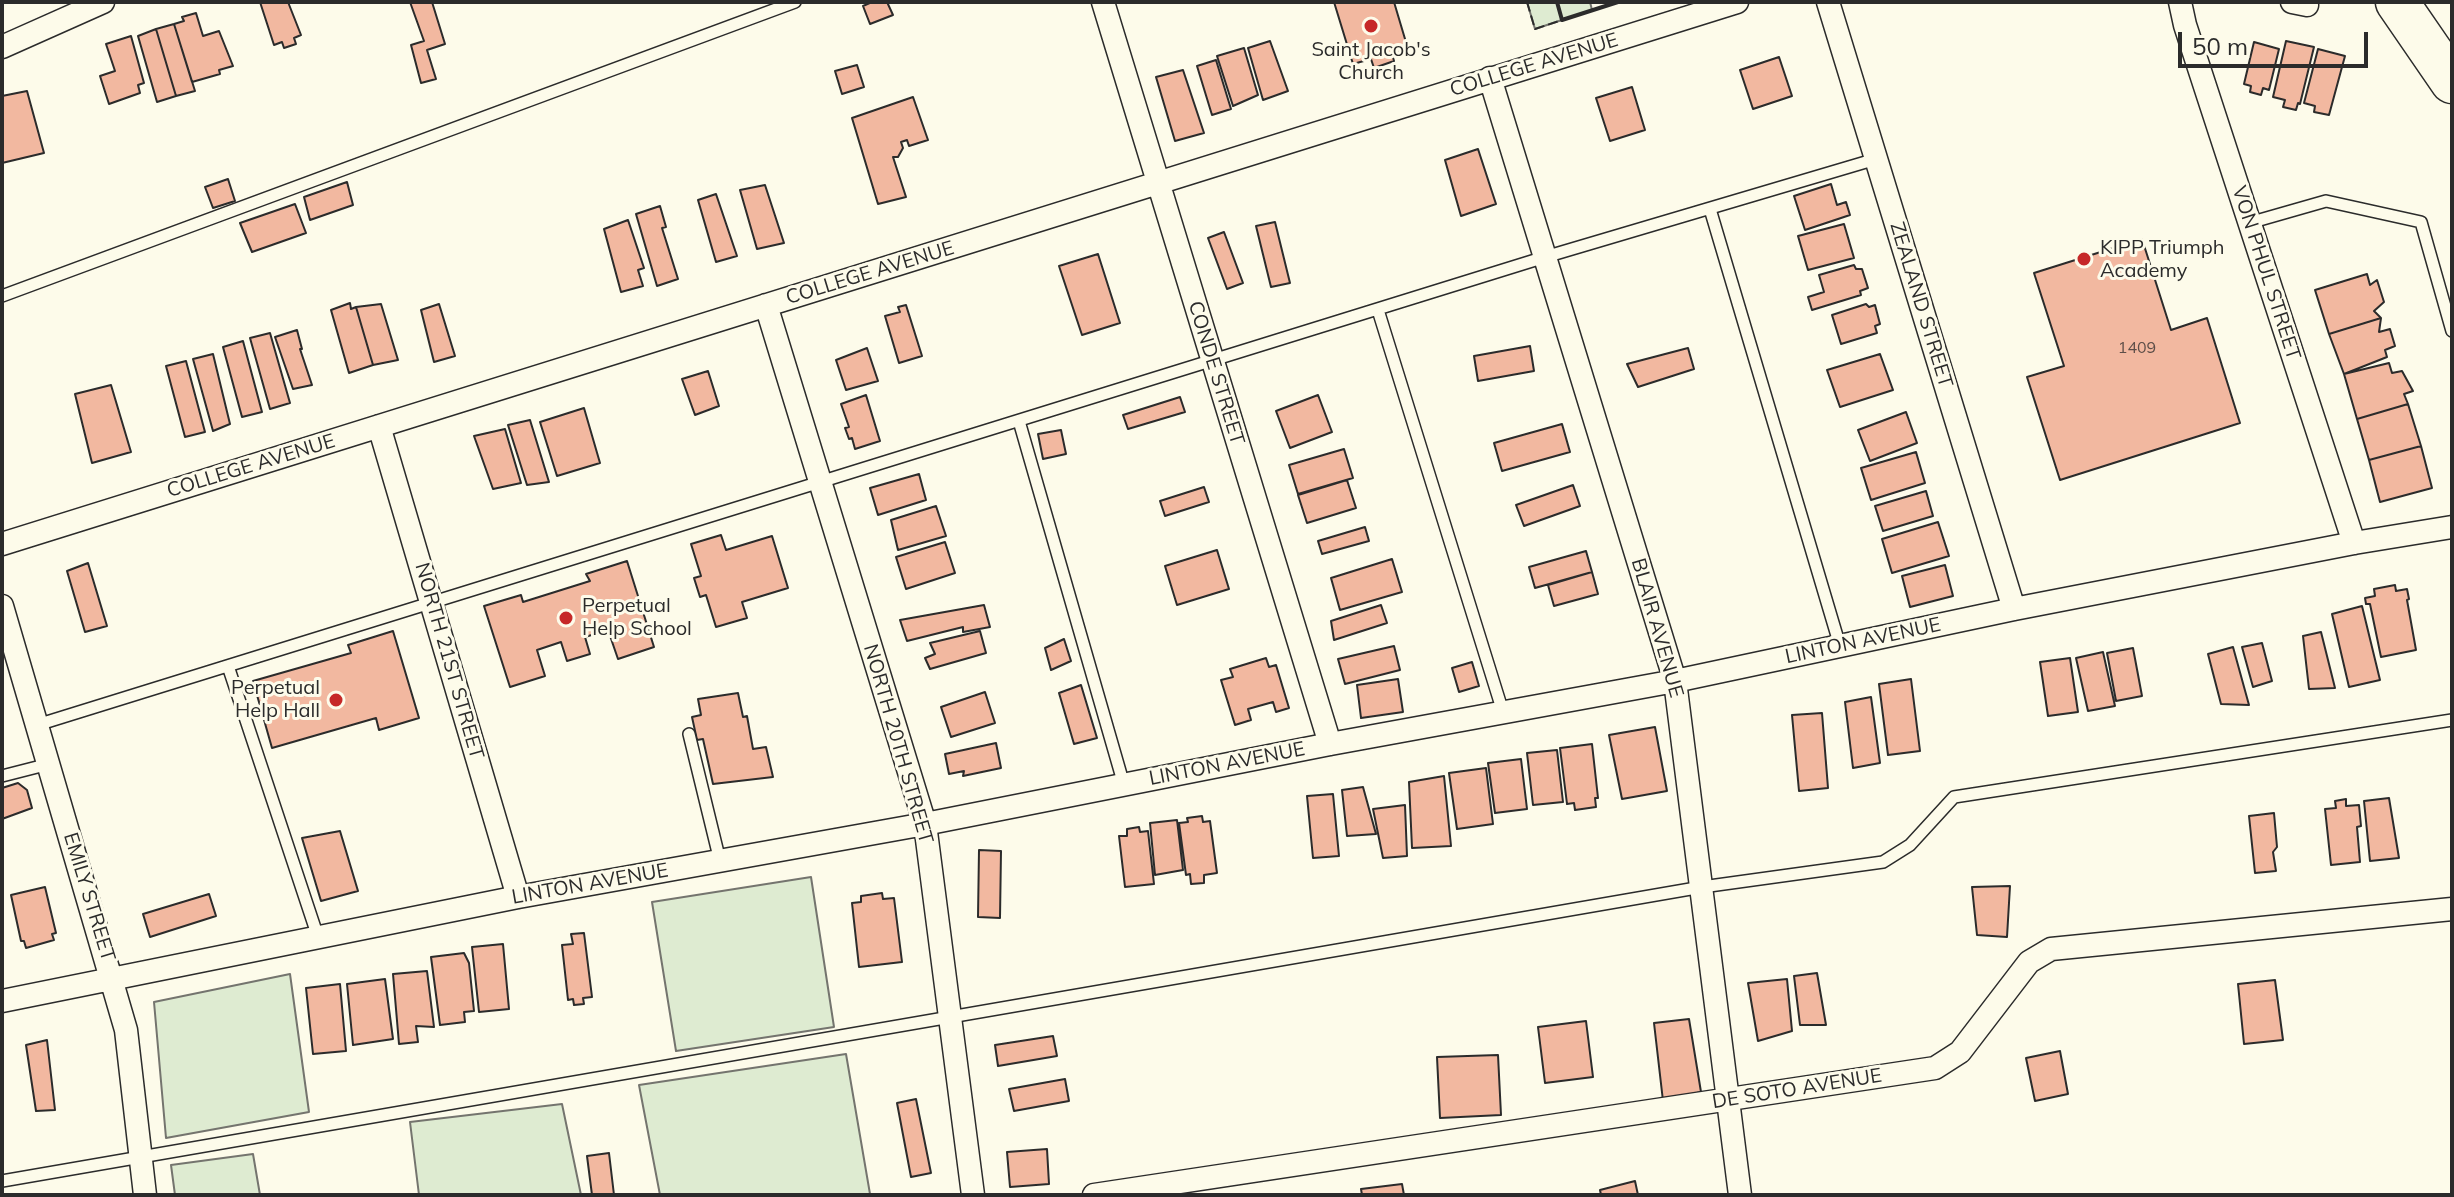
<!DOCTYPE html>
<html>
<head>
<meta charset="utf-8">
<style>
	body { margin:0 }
	#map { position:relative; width:2454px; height:1197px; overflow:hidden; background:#fdfbea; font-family:Mulish,sans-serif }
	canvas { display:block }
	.frame { position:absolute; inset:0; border:4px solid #2b2b2b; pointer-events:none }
	.scale { position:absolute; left:2178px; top:32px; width:190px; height:36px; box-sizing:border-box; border:4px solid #2b2b2b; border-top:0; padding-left:10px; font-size:24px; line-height:28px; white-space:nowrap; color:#2b2b2b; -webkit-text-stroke:6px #fdfbea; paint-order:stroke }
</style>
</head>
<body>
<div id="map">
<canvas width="2454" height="1197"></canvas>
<div class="frame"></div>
<div class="scale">50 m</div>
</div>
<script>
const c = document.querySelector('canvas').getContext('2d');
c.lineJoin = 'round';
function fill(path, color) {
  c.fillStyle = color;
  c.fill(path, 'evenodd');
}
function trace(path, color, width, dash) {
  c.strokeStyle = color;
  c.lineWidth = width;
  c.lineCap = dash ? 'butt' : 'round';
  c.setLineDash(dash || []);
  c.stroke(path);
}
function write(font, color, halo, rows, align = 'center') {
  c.font = font + ' Mulish,sans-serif';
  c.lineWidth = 6;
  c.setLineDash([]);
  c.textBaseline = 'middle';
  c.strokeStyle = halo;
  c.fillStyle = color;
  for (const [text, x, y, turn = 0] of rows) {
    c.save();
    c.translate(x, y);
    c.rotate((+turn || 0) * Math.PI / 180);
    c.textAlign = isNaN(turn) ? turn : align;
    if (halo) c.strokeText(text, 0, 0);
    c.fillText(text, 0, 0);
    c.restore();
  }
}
const green = new Path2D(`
	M1527 2H1590L1592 10 1535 29Z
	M811 877 834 1027 676 1051 652 902Z
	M290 974 309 1112 166 1138 154 1002Z
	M846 1054 870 1194 660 1195 639 1085Z
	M562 1104 581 1195H419L410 1122Z
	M253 1154 260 1195H175L171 1165Z`);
const building = new Path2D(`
	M260 2H288L301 35 294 38 296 44 284 48 282 42 274 45Z
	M410 2H432L445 44 427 50 436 79 421 83 411 45 424 41Z
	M872 2H887L893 15 870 24 863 6Z
	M1334 2H1394L1408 49 1392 54 1394 61 1374 68 1371 59 1353 64Z
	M196 13 203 36 219 31 233 66 219 70 220 74 192 82 174 24 184 21 182 17Z
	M174 24 195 91 176 96 156 29Z
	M156 29 176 96 157 102 138 36Z
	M131 36 144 83 138 85 140 93 109 104 100 76 115 71 106 44Z
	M1270 41 1288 91 1263 100 1248 48Z
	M2286 41 2314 47 2300 104 2298 103 2296 110 2283 107 2285 100 2273 97Z
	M2254 42 2279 49 2269 90 2263 88 2261 95 2250 92 2251 86 2244 84Z
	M1244 48 1258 95 1233 106 1217 56Z
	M2318 49 2345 56 2329 115 2314 112 2315 106 2304 103Z
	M1779 57 1792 96 1753 109 1740 70Z
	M1216 60 1231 109 1212 115 1197 66Z
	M857 65 864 87 842 94 835 71Z
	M1183 70 1204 133 1175 141 1156 77Z
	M1632 87 1645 130 1610 141 1596 98Z
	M27 91 44 153 2 163V96Z
	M913 97 928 140 909 146 907 140 901 142 903 148 898 157H893L906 197 878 204 852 118Z
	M1478 149 1496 204 1461 216 1445 160Z
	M228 179 235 201 213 208 205 187Z
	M347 182 353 205 310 220 304 197Z
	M1831 184 1837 205 1846 202 1850 215 1805 230 1794 196Z
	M765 185 784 243 757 249 740 190Z
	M716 194 737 256 716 262 698 200Z
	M295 204 306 233 252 252 240 223Z
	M660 206 666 227 662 228 678 279 657 286 636 214Z
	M628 220 644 268 638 270 643 286 621 292 604 229Z
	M1275 222 1290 283 1271 287 1256 226Z
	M1844 224 1854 258 1808 270 1798 236Z
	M1224 232 1243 283 1227 289 1208 238Z
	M2142 239 2171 330 2207 318 2240 423 2060 480 2027 377 2064 366 2034 273Z
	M1098 254 1120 323 1082 335 1059 266Z
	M1854 265 1856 269H1862L1868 288 1860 291 1861 295 1812 310 1808 297 1824 292 1819 275Z
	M2367 274 2370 285 2377 280 2384 302 2374 311 2381 318 2329 334 2315 290Z
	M350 303 351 309 356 307 373 365 349 373 331 310Z
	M381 304 398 360 373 365 356 307Z
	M439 304 455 356 434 362 421 310Z
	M1866 304 1869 307 1875 305 1880 324 1875 326 1877 333 1841 344 1832 315Z
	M906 305 922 356 899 363 885 316 900 312 898 307Z
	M2381 318 2379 332 2390 329 2395 346 2385 350 2387 357 2344 374 2329 334Z
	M297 330 302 349H300L312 385 293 389 275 337Z
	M270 333 290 403 270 409 250 338Z
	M243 341 262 412 242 417 223 347Z
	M1530 346 1534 371 1478 381 1474 356Z
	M867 348 878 381 846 390 836 360Z
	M1688 348 1694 369 1638 387 1627 364Z
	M213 354 230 424 213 431 193 359Z
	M1880 354 1893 390 1840 407 1827 370Z
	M186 361 205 432 185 437 166 366Z
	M2389 363 2392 373 2402 371 2413 391 2404 394 2408 404 2357 419 2344 374Z
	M708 371 719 406 695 415 682 379Z
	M111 385 131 452 92 463 75 394Z
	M866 395 880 441 855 449 852 438 849 439 845 428 849 427 841 404Z
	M1318 395 1332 432 1290 448 1276 411Z
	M1180 397 1185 412 1128 429 1123 415Z
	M2408 404 2421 446 2369 460 2357 419Z
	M584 408 600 463 557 476 540 422Z
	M1906 412 1917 443 1870 461 1858 430Z
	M530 420 549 482 527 485 508 425Z
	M1562 424 1570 452 1502 471 1494 443Z
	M505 429 521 483 493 489 474 436Z
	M1061 430 1066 454 1043 459 1038 434Z
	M2421 446 2432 488 2380 502 2369 460Z
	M1344 449 1353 478 1298 494 1289 465Z
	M1916 452 1925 483 1871 500 1861 468Z
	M919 474 926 500 878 515 870 488Z
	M1347 480 1356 508 1307 523 1298 495Z
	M1573 485 1580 506 1524 526 1516 505Z
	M1204 487 1209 502 1165 516 1160 501Z
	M1926 491 1933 516 1883 531 1875 506Z
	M936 506 946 536 898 550 891 520Z
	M1938 522 1949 556 1892 573 1882 539Z
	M1365 527 1369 541 1322 554 1318 541Z
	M721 535 726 550 772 536 788 588 742 602 747 618 716 627 706 595 700 597 694 578 701 576 691 544Z
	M945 542 955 573 906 589 896 557Z
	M1217 550 1229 589 1177 605 1165 566Z
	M1586 551 1592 572 1535 588 1529 567Z
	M1392 559 1402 592 1340 610 1331 578Z
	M627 561 654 647 618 659 608 630 585 637 590 654 567 661 561 642 537 650 545 676 510 687 484 606 521 595 523 602 590 581 586 574Z
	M88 563 107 626 85 632 67 571Z
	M1945 565 1953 596 1910 607 1902 576Z
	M1592 572 1598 594 1554 606 1548 585Z
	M2395 585 2396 591 2407 589 2409 599 2407 600 2416 650 2381 657 2370 604H2366L2365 598 2375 596 2374 589Z
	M984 605 990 627 963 632V627L907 641 900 620Z
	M1381 605 1387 623 1334 640 1331 621Z
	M2362 606 2380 680 2349 687 2332 614Z
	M393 631 419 718 379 730 376 718 272 748 253 681 351 653 348 645Z
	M980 631 986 653 930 669 925 658 935 654 930 643Z
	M2321 632 2335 688 2309 689 2303 636Z
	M1064 639 1071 661 1051 670 1045 648Z
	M2262 643 2272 681 2253 687 2242 647Z
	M1394 646 1400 670 1345 684 1338 659Z
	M2233 647 2249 705 2221 704 2208 654Z
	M2133 648 2142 696 2116 701 2107 653Z
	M2103 652 2115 706 2088 711 2076 658Z
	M1266 658 1269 667 1276 665 1289 708 1276 712 1273 702 1248 709 1251 720 1235 725 1221 680 1233 677 1230 669Z
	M2070 658 2078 712 2048 716 2040 662Z
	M1472 662 1479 686 1459 692 1452 668Z
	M1398 679 1403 712 1361 718 1357 685Z
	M1911 679 1920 751 1888 755 1879 684Z
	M1081 685 1097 738 1074 744 1059 693Z
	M985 692 995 723 951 737 941 707Z
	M738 693 743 717 747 716 753 749 766 747 773 777 713 784 703 739 697 740 692 717 701 715 698 699Z
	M1871 697 1880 763 1853 768 1845 702Z
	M1822 713 1828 788 1799 791 1792 715Z
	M1655 727 1667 791 1622 799 1609 735Z
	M996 743 1001 768 963 776 964 771 949 774 945 754Z
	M1592 744 1598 798H1595L1596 807 1575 810 1574 803 1567 804 1560 748Z
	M1557 750 1563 802 1533 805 1527 753Z
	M1521 759 1527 809 1495 813 1488 763Z
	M1486 768 1493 824 1457 829 1449 773Z
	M1444 776 1451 846 1412 848 1409 782Z
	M18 783 27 790 32 808 2 819V788Z
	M1363 787 1376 834 1347 836 1342 790Z
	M1333 794 1339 856 1313 858 1307 796Z
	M2389 798 2399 858 2370 861 2364 801Z
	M2346 799V806L2359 805 2361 826 2357 827 2360 862 2331 865 2325 809 2336 808 2335 801Z
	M1405 805 1407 856 1383 858 1373 809Z
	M2274 813 2277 847 2273 852 2276 871 2255 873 2249 816Z
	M1202 816 1203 822 1210 821 1217 873 1204 875V883L1191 884 1190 874 1186 875 1179 823 1188 822 1187 818Z
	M1177 820 1183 870 1155 875 1150 823Z
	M1139 827 1140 832 1148 831 1154 884 1125 887 1119 836H1127V829Z
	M340 831 358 891 321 901 302 838Z
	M979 850 1001 851 1000 918 978 917Z
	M2010 886 2007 937 1977 935 1972 887Z
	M45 887 56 933 52 934 54 940 26 948 24 941H21L11 895Z
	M882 893 883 899 894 898 902 962 859 967 852 903 861 902V896Z
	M209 894 216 916 150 937 143 914Z
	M584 933 592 997 583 998 584 1004 574 1005 573 999 568 1000 562 945 573 944 571 934Z
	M503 944 509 1009 479 1012 472 947Z
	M464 953 469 963 474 1011 464 1012 465 1022 440 1025 431 957Z
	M427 971 434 1027 416 1026 418 1042 399 1044 393 974Z
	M1817 973 1826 1025H1800L1794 976Z
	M385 979 393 1039 353 1045 347 984Z
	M1787 979 1792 1031 1758 1041 1748 983Z
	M2275 980 2283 1040 2244 1044 2238 984Z
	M340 984 346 1051 313 1054 306 988Z
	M1689 1019 1701 1092 1663 1101 1654 1023Z
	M1586 1021 1593 1077 1545 1083 1538 1027Z
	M1053 1036 1057 1056 998 1066 995 1045Z
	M47 1040 55 1110 36 1111 26 1045Z
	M2060 1051 2068 1094 2035 1101 2026 1058Z
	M1498 1055 1501 1115 1440 1118 1437 1057Z
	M1065 1079 1069 1101 1014 1111 1009 1089Z
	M916 1099 931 1173 911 1177 897 1103Z
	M1047 1149 1049 1184 1010 1187 1007 1152Z
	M609 1153 614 1195H592L587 1156Z
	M1635 1181 1638 1195H1601L1600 1190Z
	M1402 1184 1404 1195H1362L1361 1189Z`);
const service = new Path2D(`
	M1710 209 1840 646
	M2249 223 2326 201 2421 222 2452 331
	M2 296 795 2
	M1378 310 1503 712
	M1019 421 1124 785
	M228 666 318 937
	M37 725 1545 257 1876 159
	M689 734 720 861
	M2 776 49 764
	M2 1181 1702 887 1883 862 1910 845 1954 797 2452 720`);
const minor = new Path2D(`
	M1103 2 1330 744
	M1828 2 2014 609
	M2180 2 2185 25 2354 543
	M2292 2 2307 5
	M2 47 103 2
	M1490 78 1675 681 1740 1195
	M766 305 925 824 973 1195
	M379 426 518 897
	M2 544 1737 2
	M2 606 126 1030 145 1195
	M2 1001 518 897 925 824 1330 744 1675 681 2014 609 2354 543 2452 527
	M1094 1195 1935 1068 1960 1052 2029 962 2051 949 2452 909`);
const motorway = new Path2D(`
	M2397 2 2452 82`);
const fence = new Path2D(`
	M1527 2 1535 29 1562 20`);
const wall = new Path2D(`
	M1557 2 1562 20 1618 2`);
const markers = [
	[1371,26,8,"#c62828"],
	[2084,259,8,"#c62828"],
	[566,618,8,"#c62828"],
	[336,700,8,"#c62828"]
];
const numberNames = [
	["1409",2137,348]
];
const poiNames = [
	["Saint Jacob's",1371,50,"center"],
	["Church",1371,73,"center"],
	["KIPP Triumph",2100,248],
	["Academy",2100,271],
	["Perpetual",582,606],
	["Help School",582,629],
	["Perpetual",320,688,"right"],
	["Help Hall",320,711,"right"]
];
const streetNames = [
	["COLLEGE AVENUE",1534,65,-17],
	["COLLEGE AVENUE",870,273,-17],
	["VON PHUL STREET",2266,273,72],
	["ZEALAND STREET",1921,305,73],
	["CONDE STREET",1216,373,73],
	["COLLEGE AVENUE",251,466,-17],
	["BLAIR AVENUE",1657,628,74],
	["LINTON AVENUE",1863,641,-12],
	["NORTH 21ST STREET",449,661,74],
	["NORTH 20TH STREET",898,744,74],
	["LINTON AVENUE",1227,764,-11],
	["LINTON AVENUE",590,884,-10],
	["EMILY STREET",89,897,73],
	["DE SOTO AVENUE",1797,1089,-9]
];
fill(green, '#deebd1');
trace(green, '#74746e', 2);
fill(building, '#f2b8a0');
trace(building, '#2b2b2b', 2);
trace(service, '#2b2b2b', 14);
trace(minor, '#2b2b2b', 25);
trace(motorway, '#2b2b2b', 45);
trace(service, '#fdfbea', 11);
trace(minor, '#fdfbea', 22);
trace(motorway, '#fdfbea', 42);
trace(fence, '#2b2b2b', 2, [10, 4]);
trace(wall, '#2b2b2b', 4);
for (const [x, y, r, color] of markers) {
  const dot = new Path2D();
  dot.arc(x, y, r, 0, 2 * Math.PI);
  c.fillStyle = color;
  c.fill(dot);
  trace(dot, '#fdfbea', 3);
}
write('16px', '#5d4e48', null, numberNames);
write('20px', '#2b2b2b', '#fdfbea', poiNames, 'left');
write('20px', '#2b2b2b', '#fdfbea', streetNames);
</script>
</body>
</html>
